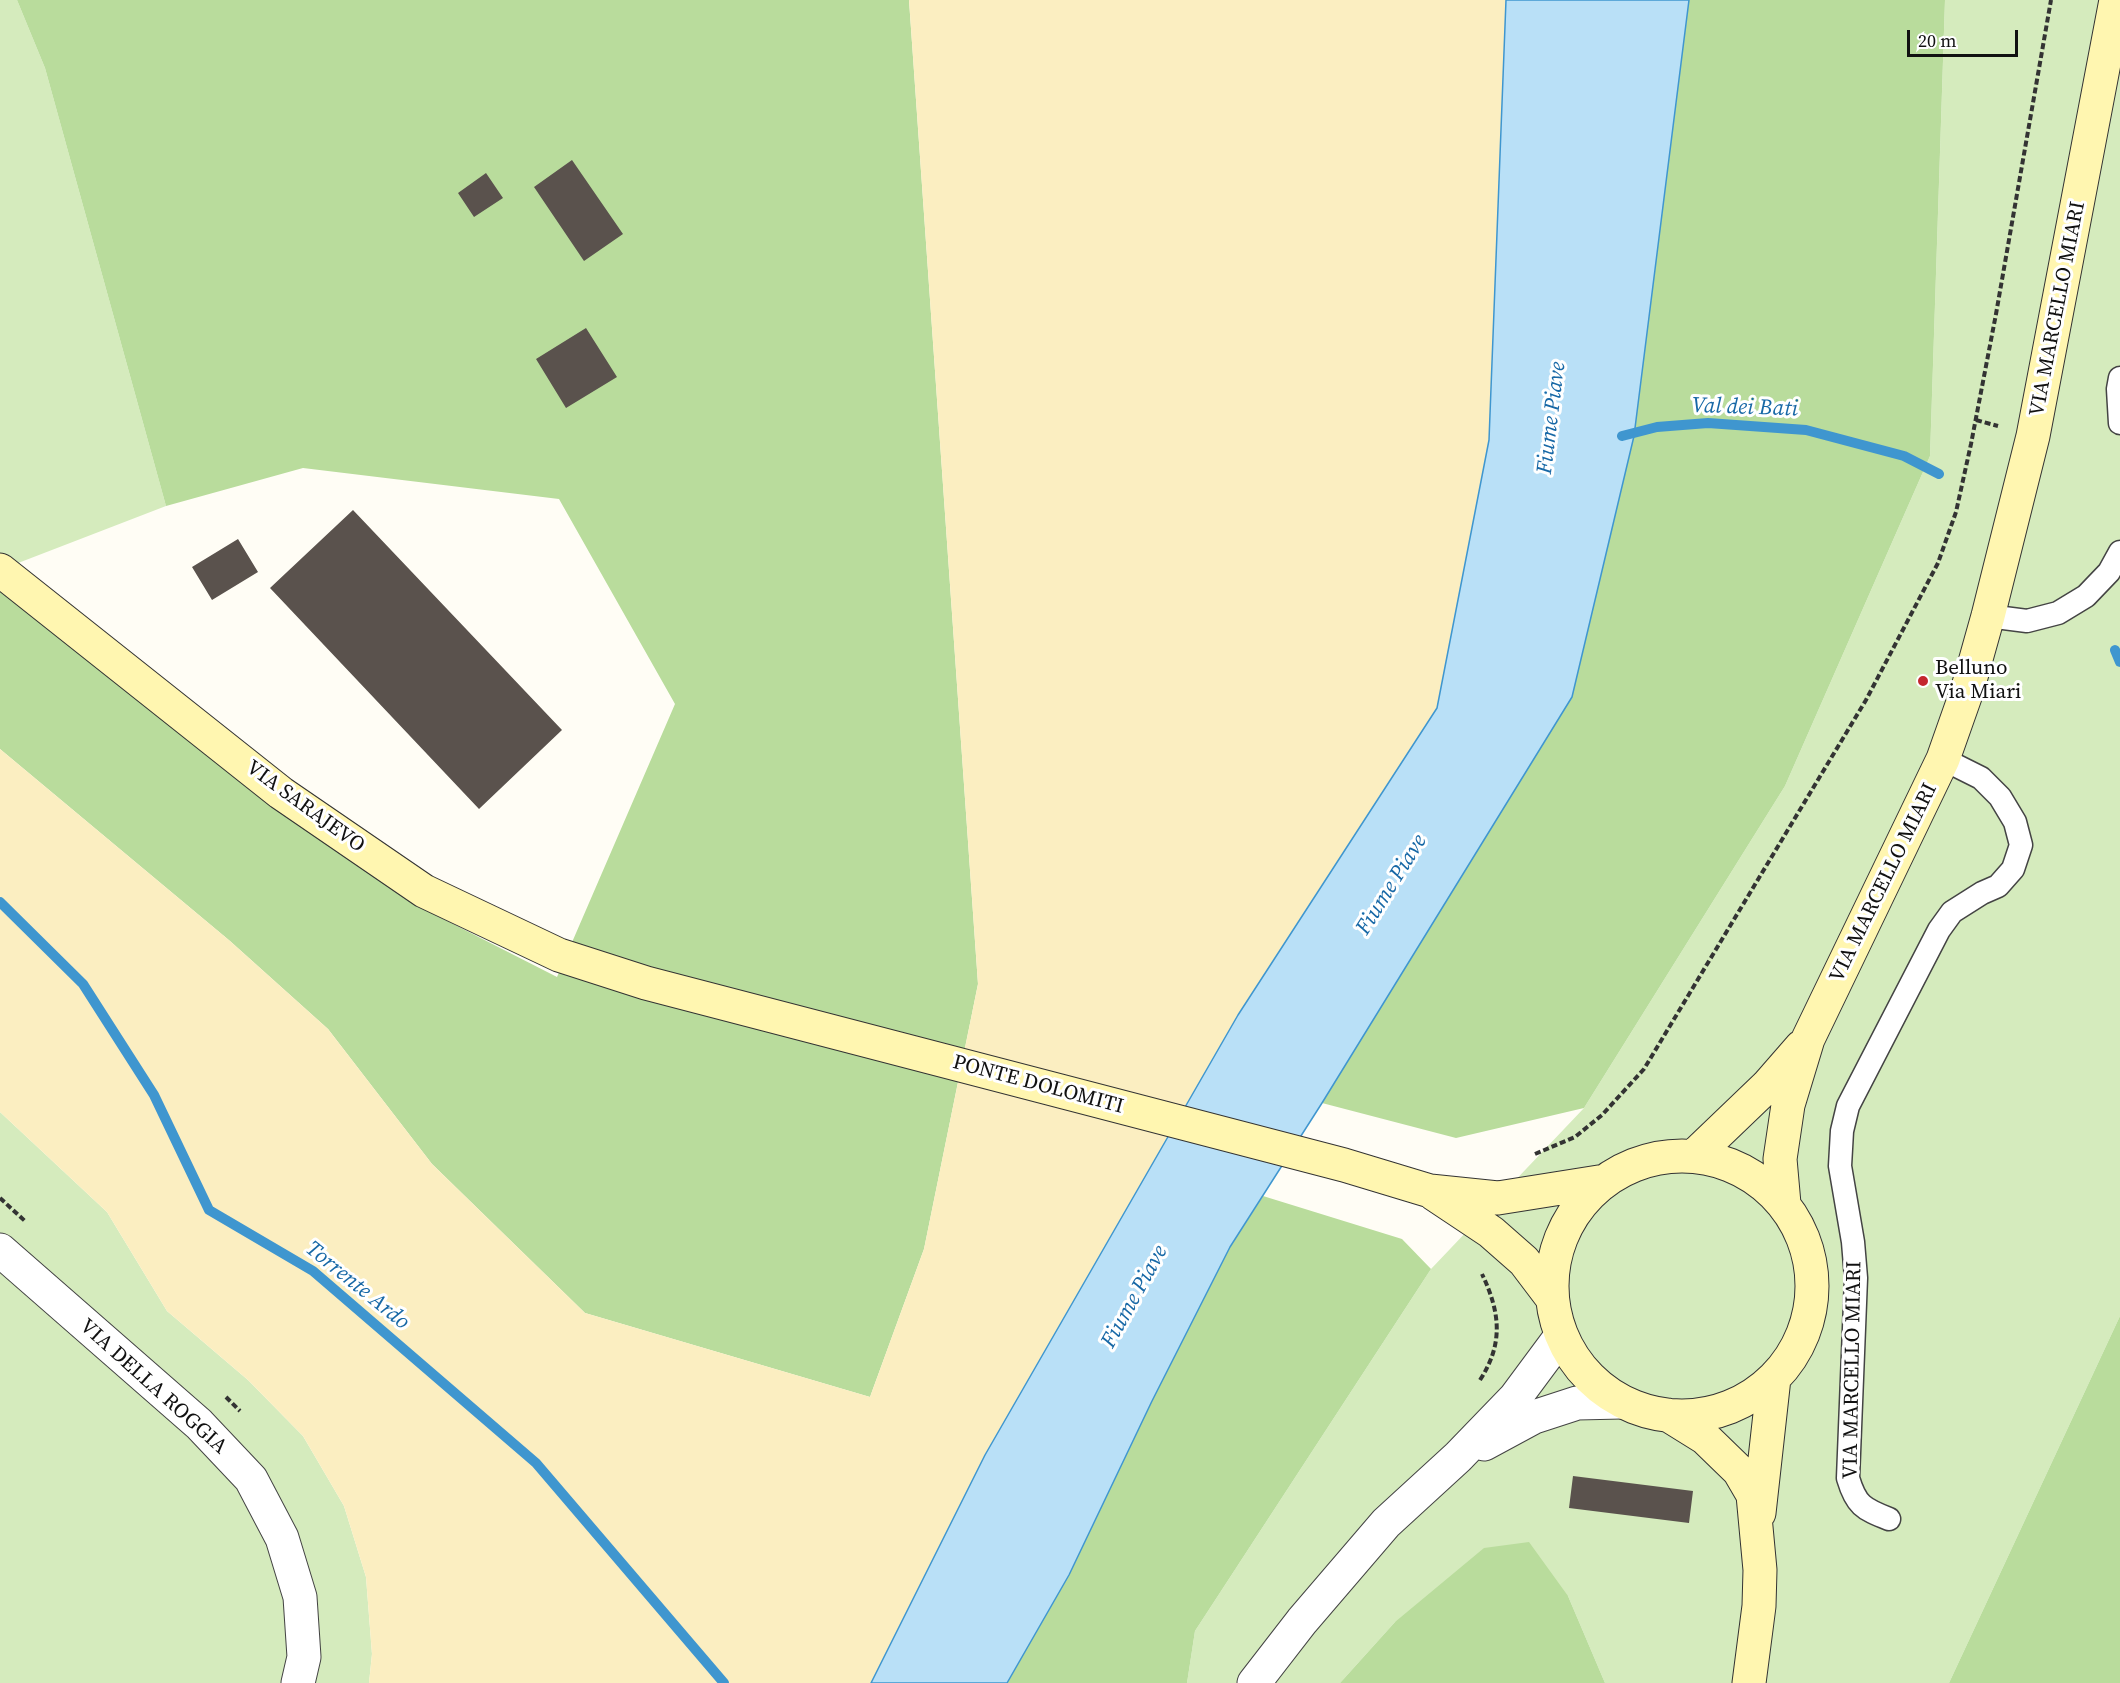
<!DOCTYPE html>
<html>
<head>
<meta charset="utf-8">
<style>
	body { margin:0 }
	#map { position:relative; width:2120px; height:1683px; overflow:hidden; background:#fffdf5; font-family:"Source Serif 4",serif }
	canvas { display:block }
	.scale { position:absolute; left:1907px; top:30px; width:111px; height:27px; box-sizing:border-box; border:3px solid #111; border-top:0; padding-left:8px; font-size:18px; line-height:21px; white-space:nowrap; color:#111; -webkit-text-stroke:4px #fff; paint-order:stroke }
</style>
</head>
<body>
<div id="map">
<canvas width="2120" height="1683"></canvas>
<div class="scale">20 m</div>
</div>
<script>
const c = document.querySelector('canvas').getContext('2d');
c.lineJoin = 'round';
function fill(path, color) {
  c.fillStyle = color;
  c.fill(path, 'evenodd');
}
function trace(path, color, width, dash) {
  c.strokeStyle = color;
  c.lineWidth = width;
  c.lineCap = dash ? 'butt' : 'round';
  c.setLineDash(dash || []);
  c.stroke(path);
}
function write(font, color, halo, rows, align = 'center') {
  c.font = font + ' "Source Serif 4",serif';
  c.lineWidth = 6;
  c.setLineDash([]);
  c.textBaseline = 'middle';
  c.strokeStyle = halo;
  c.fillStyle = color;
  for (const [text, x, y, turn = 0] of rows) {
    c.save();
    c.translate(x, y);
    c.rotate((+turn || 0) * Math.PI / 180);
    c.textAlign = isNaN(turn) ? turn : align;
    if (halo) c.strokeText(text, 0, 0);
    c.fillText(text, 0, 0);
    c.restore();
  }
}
const green = new Path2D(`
	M0 0H17L45 68 166 506 0 570Z
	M1945 0H2120V1316L1949 1683H1605L1568 1596 1395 1622 1340 1683H1187L1195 1631 1431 1269 1584 1108 1785 786 1930 456Z
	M0 1112 107 1212 167 1311 248 1380 303 1436 344 1506 366 1577 372 1654 369 1683H0Z`);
const forest = new Path2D(`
	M17 0H909L978 984 924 1249 870 1397 585 1313 432 1164 328 1029 230 941 0 749V582L412 903 557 977 675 704 559 499 303 468 166 506 45 68Z
	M1689 0H1945L1930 456 1785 786 1584 1108 1456 1138 1322 1103 1572 697 1634 436Z
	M1263 1196 1402 1239 1431 1269 1195 1631 1187 1683H1007L1069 1575 1152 1401 1230 1247Z
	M2120 1316V1683H1949Z
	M1529 1542 1568 1596 1605 1683H1340L1395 1622 1484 1548Z`);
const sand = new Path2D(`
	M909 0H1506L1489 440 1437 708 1238 1015 985 1455 871 1683H369L372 1654 366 1577 344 1506 303 1436 248 1380 167 1311 107 1212 0 1112V749L230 941 328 1029 432 1164 585 1313 870 1397 924 1249 978 984Z`);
const water = new Path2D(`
	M1506 0H1689L1634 436 1572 697 1322 1103 1230 1247 1152 1401 1069 1575 1007 1683H871L985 1455 1238 1015 1437 708 1489 440Z`);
const stream = new Path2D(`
	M1622 436 1657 427 1708 423 1806 430 1904 456 1939 474
	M2115 650 2120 662
	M0 902 83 984 154 1095 209 1210 313 1271 536 1463 724 1683`);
const building = new Path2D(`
	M572 160 623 234 584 261 534 187Z
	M486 173 503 198 474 217 458 193Z
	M586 328 617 377 566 408 536 359Z
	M353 510 562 730 479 809 270 588Z
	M238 539 258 572 212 600 192 567Z
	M1573 1476 1693 1491 1689 1523 1569 1508Z`);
const path = new Path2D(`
	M1976 420 1998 426
	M1535 1154 1575 1137 1602 1115 1644 1069 1866 700 1938 563 1956 512 1971 444 1996 314 2051 0
	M0 1198 26 1222
	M1480 1380C1504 1343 1500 1312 1482 1274
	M226 1397 240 1411`);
const service = new Path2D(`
	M2120 378 2118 389 2120 423
	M1988 616 2027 621 2058 613 2086 596 2109 572 2120 552
	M1889 1519C1863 1509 1856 1505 1848 1478L1856 1278 1853 1242 1840 1166 1842 1131 1848 1106 1939 930 1952 912 1982 893 1998 886 2013 869 2021 845 2015 822 2000 797 1981 778 1943 759`);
const minor = new Path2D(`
	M0 1250 199 1424 251 1479 282 1538 300 1597 304 1657 298 1683`);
const tertiary = new Path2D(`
	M1484 1444 1534 1417 1577 1403 1622 1402
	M1254 1683 1302 1621 1386 1523 1458 1457 1515 1398 1561 1336`);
const secondary = new Path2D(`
	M0 570 281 793 424 891 559 955 646 983 1344 1165 1430 1191 1498 1198 1605 1181
	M1694 1156 1767 1086 1801 1047
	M1552 1286a130 130 0 1 1 260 0a130 130 0 1 1-260 0Z
	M1434 1194 1491 1232 1524 1261 1552 1298
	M1784 1204 1780 1159 1788 1105 1808 1039 1943 759 1967 691 1988 616 2033 436 2116 0
	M1668 1415 1705 1438 1739 1471 1753 1495 1760 1570 1759 1606 1749 1683
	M1759 1513 1774 1378`);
const markers = [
	[1923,681,6,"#c4262e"]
];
const streetNames = [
	["VIA MARCELLO MIARI",2058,309,-79],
	["VIA SARAJEVO",305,807,36],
	["VIA MARCELLO MIARI",1884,883,-64],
	["PONTE DOLOMITI",1038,1085,15],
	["VIA MARCELLO MIARI",1853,1370,-89],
	["VIA DELLA ROGGIA",153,1387,42]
];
const poiNames = [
	["Belluno",1935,669],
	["Via Miari",1935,693]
];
const waterNames = [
	["Val dei Bati",1745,408,2],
	["Fiume Piave",1552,418,-83],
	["Fiume Piave",1392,885,-58],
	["Torrente Ardo",357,1286,39],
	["Fiume Piave",1135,1297,-61]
];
fill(green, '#d5ebbd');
fill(forest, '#b9dc9c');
fill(sand, '#fbeec1');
fill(water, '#b9e0f7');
trace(water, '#3f96cf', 1.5);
trace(stream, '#3f96cf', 10);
fill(building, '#5a524d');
trace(service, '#444', 25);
trace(minor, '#444', 35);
trace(tertiary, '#444', 35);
trace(secondary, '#333', 35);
trace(path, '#333', 4, [6, 3]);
trace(service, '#fff', 22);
trace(minor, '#fff', 33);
trace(tertiary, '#fff', 33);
trace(secondary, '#fff6b0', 33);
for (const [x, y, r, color] of markers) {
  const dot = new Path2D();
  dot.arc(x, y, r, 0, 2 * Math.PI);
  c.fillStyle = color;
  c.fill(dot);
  trace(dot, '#fff', 2);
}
write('21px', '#111', '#fff', streetNames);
write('21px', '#111', '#fff', poiNames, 'left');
write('italic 22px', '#1768a6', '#fff', waterNames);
</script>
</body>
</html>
